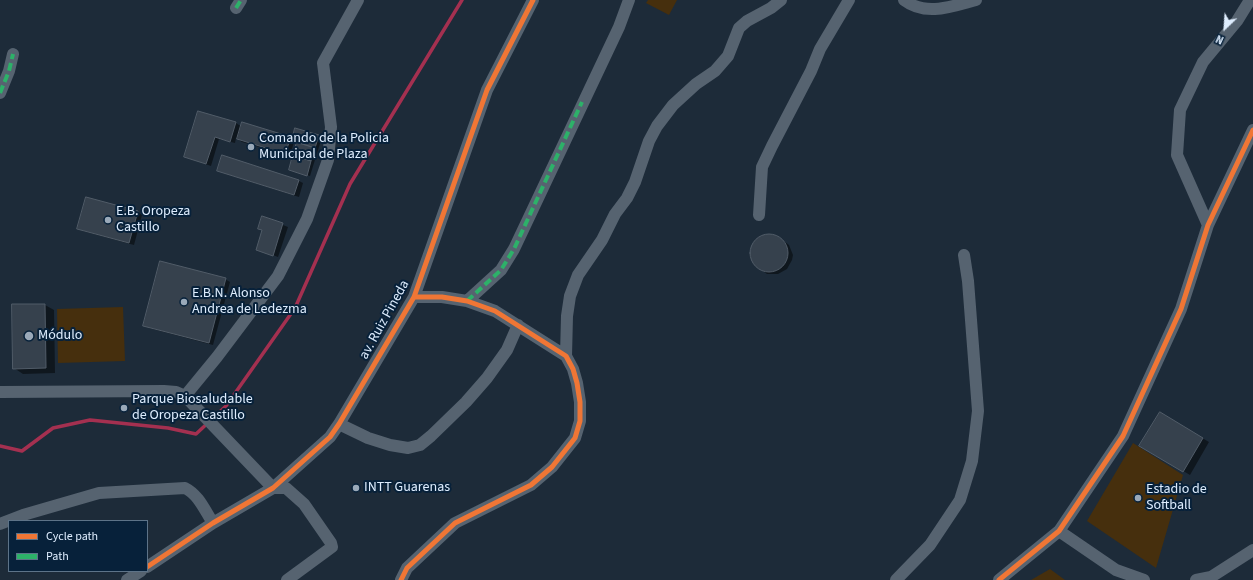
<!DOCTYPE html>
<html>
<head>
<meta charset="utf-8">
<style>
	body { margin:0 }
	#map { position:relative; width:1253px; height:580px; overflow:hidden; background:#1d2b39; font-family:"Source Sans 3",sans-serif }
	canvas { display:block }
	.legend { position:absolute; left:8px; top:520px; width:140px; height:52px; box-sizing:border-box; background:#07213a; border:1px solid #5d7388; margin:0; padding:5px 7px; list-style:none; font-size:12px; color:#deedfe }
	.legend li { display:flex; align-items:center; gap:8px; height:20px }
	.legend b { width:20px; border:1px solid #5d7388 }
	.north { position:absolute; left:1205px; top:8px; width:40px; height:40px; -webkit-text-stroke:3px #07213a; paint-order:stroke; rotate:205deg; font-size:11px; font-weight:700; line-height:16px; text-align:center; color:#deedfe }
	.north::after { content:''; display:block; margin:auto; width:14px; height:18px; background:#deedfe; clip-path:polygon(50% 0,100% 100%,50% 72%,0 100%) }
</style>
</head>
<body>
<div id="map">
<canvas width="1253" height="580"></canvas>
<ul class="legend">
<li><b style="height:5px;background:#f07635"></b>Cycle path</li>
<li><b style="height:5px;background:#2db169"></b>Path</li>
</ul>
<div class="north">N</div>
</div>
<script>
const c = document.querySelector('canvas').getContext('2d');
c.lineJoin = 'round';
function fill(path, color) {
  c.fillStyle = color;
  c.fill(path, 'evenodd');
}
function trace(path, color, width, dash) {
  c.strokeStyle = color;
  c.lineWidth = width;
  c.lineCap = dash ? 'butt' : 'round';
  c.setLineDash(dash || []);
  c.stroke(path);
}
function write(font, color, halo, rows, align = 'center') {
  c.font = font + ' "Source Sans 3",sans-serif';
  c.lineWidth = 4;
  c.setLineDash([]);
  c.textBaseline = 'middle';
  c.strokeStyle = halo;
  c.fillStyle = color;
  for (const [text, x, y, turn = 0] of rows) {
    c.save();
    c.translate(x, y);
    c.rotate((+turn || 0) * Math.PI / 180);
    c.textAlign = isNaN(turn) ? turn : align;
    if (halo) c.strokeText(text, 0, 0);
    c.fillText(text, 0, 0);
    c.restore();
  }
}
const green = new Path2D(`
	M648 0H677L669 15 646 3Z
	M123 307 125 361 58 363 57 309Z
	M1133 443 1183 475 1156 568 1087 521Z
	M1050 569 1065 580H1031Z`);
const shadow = new Path2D(`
	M199 112 236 123 242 127 293 140 319 136 322 137 310 176 293 171 298 143 294 142 290 156 242 142 236 138 235 143 219 139 211 166 185 157Z
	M223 173 299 181 303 183 299 197Z
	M138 212 142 215 134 245 83 231 78 228Z
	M263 217 288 227 278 257 257 249 263 230Z
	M765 235H770L785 242 789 245 793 255 792 260 787 269 778 274H767L763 271 758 268 751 259 750 255 753 244 756 240Z
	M225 279 230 282 213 345 149 328 144 325Z
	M45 305 54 310 55 373 23 374 14 368Z
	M1160 413 1209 442 1190 475 1141 446Z`);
const stream = new Path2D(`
	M0 446 22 451 53 428 90 420 168 428 196 434 226 406 295 308 350 184 462 0`);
const building = new Path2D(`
	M198 111 236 122 230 142 215 137 206 164 184 157Z
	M242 122 291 137 285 154 237 139Z
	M295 128 319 135 315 148 292 141Z
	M297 142 315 148 311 161 293 155Z
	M222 155 299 180 294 195 217 171Z
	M293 155 311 161 307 176 289 170Z
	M86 197 138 211 129 243 77 229Z
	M262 216 283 223 273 256 256 250 262 230 258 229Z
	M750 253a19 19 0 1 1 38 0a19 19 0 1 1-38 0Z
	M160 261 226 278 209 343 143 326Z
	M12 304H45L46 368 13 369Z
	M1160 412 1203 438 1183 472 1139 446Z`);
const minor = new Path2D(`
	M904 0C926 17 953 6 976 0
	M236 8 241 0
	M0 93 9 71 13 54
	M759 215 762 167 772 146 811 71 820 49 849 0
	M1208 225 1177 155 1180 110 1203 62 1237 21 1250 0
	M467 301 501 270 514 249 619 27 629 0
	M566 356 567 316 570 296 578 275 602 240 615 214 627 198 635 182 649 141 657 126 673 105 696 84 715 71 728 56 739 28 747 21 771 8 781 0
	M0 392 164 391 176 392 185 396 273 488H286L304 504 331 543 332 547 287 580
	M185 396 217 357 278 276 307 219 328 160 331 127 323 63 358 0
	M339 424 368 438 390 445 408 448 420 445 431 436 466 402 487 378 507 350 518 325
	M0 524 23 515 99 493 185 488C199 495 205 511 213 523
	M1059 531 1116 570 1144 580
	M147 567 213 523 273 488 330 437 339 424 414 297 487 90 533 0
	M127 580 141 571
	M401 580 407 568 455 523 531 485 552 467 575 438 580 421V402L577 383 573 369 566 356 495 311 467 301 442 297H414
	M896 580 930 545 960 500 972 461 978 411 968 281 964 255
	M999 580 1059 531 1123 436 1181 309 1208 225 1253 130
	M1196 580 1211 577 1253 550`);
const quiet = new Path2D(`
	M236 8 241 0
	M0 93 9 71 13 54
	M467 301 501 270 514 249 582 102`);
const cycleway = new Path2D(`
	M147 567 213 523 273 488 330 437 339 424 414 297 487 90 533 0
	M401 580 407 568 455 523 531 485 552 467 575 438 580 421V402L577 383 573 369 566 356 495 311 467 301 442 297H414
	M999 580 1059 531 1123 436 1181 309 1208 225 1253 130`);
const markers = [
	[251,147,4,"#9aa9b9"],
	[108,220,4,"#9aa9b9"],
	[184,302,4,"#9aa9b9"],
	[29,336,5,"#9aa9b9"],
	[124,408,4,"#9aa9b9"],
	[356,488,4,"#9aa9b9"],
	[1138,498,4,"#9aa9b9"]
];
const poiNames = [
	["Comando de la Policia",259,139],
	["Municipal de Plaza",259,155],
	["E.B. Oropeza",116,212],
	["Castillo",116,228],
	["E.B.N. Alonso",192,294],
	["Andrea de Ledezma",192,310],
	["Módulo",38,336],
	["Parque Biosaludable",132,400],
	["de Oropeza Castillo",132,416],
	["INTT Guarenas",364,488],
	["Estadio de",1146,490],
	["Softball",1146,506]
];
const streetNames = [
	["av. Ruiz Pineda",385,320,-61]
];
fill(green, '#462f0d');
fill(shadow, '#0007');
trace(stream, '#a43050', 3.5);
fill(building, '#36414d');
trace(building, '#515c68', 1);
trace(minor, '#566370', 12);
trace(quiet, '#2db169', 4, [8, 4]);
trace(cycleway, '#f07635', 5);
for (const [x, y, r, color] of markers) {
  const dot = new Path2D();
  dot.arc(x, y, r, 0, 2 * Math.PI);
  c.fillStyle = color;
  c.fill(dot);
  trace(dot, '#07213a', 1.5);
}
write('14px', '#deedfe', '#07213a', poiNames, 'left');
write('14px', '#deedfe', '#07213a', streetNames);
</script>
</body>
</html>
